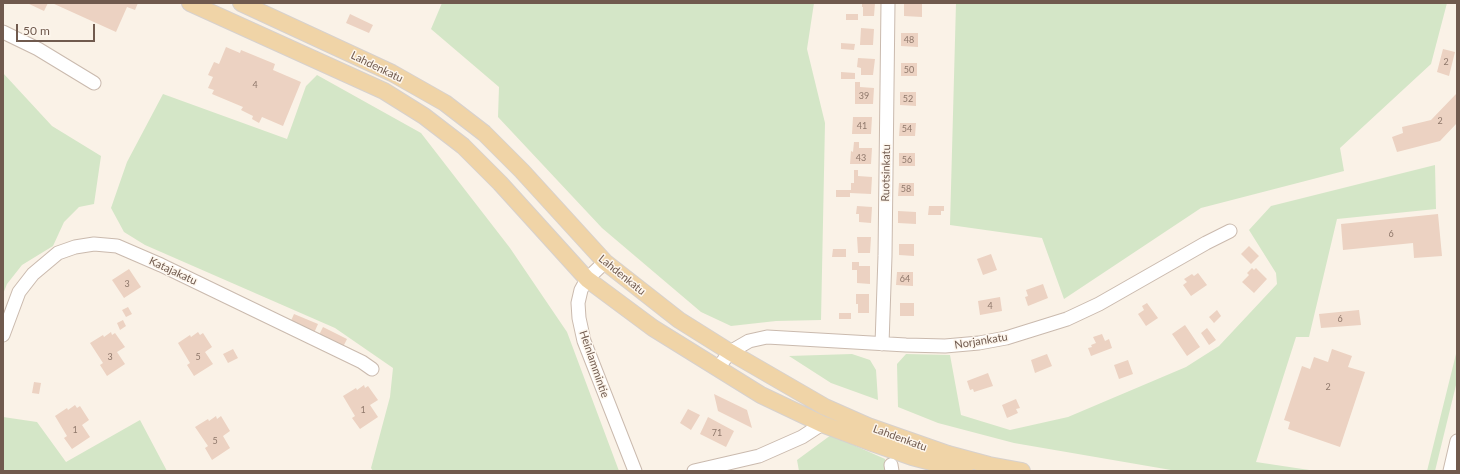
<!DOCTYPE html>
<html>
<head>
<meta charset="utf-8">
<style>
	body { margin:0 }
	#map { position:relative; width:1460px; height:474px; overflow:hidden; background:#faf2e7; font-family:Lato,sans-serif }
	canvas { display:block }
	.frame { position:absolute; inset:0; border:4px solid #705a4e; pointer-events:none }
	.scale { position:absolute; left:16px; top:24px; width:79px; height:18px; box-sizing:border-box; border:2px solid #705a4e; border-top:0; padding-left:5px; font-size:12px; line-height:14px; white-space:nowrap; color:#705a4e; -webkit-text-stroke:3px #fdf6ed; paint-order:stroke }
</style>
</head>
<body>
<div id="map">
<canvas width="1460" height="474"></canvas>
<div class="frame"></div>
<div class="scale">50 m</div>
</div>
<script>
const c = document.querySelector('canvas').getContext('2d');
c.lineJoin = 'round';
function fill(path, color) {
  c.fillStyle = color;
  c.fill(path, 'evenodd');
}
function trace(path, color, width, dash) {
  c.strokeStyle = color;
  c.lineWidth = width;
  c.lineCap = dash ? 'butt' : 'round';
  c.setLineDash(dash || []);
  c.stroke(path);
}
function write(font, color, halo, rows, align = 'center') {
  c.font = font + ' Lato,sans-serif';
  c.lineWidth = 3;
  c.setLineDash([]);
  c.textBaseline = 'middle';
  c.strokeStyle = halo;
  c.fillStyle = color;
  for (const [text, x, y, turn = 0] of rows) {
    c.save();
    c.translate(x, y);
    c.rotate((+turn || 0) * Math.PI / 180);
    c.textAlign = isNaN(turn) ? turn : align;
    if (halo) c.strokeText(text, 0, 0);
    c.fillText(text, 0, 0);
    c.restore();
  }
}
const green = new Path2D(`
	M442 3H814L807 49 825 123 821 320 776 321 731 326 701 312 602 228 498 117 499 87 431 29Z
	M956 3H1447L1431 64 1340 148 1344 171 1201 208 1064 299 1042 238 950 225Z
	M3 73 52 126 101 156 94 204 79 207 64 222 53 246 22 265 7 284 3 294Z
	M317 75 421 133 510 248 567 332 619 471H373L371 468 390 397 393 368 335 328 145 245 124 232 111 208 127 162 163 94 287 139 306 86Z
	M1435 165 1436 209 1337 219 1309 337H1296L1256 462 1316 471 1171 470 1014 443 938 423 898 407 897 364 906 354 950 355 961 415 1010 430 1068 417 1186 367 1219 346 1277 284 1276 273 1249 230 1271 206Z
	M852 354 870 360 876 370 878 400 831 383 789 356Z
	M1456 354 1457 381 1435 471H1427Z
	M3 417 37 422 66 462 140 420 167 471H3Z
	M831 435 885 459 886 471H799L797 460Z`);
const building = new Path2D(`
	M27 3H48L44 11Z
	M52 3H138L135 10 127 7 116 32Z
	M862 3H875L874 16H863V7H862Z
	M904 3 922 4V17L904 16Z
	M350 14 373 25 369 33 346 23Z
	M846 14H858V20H846Z
	M861 28 874 29 873 45H860Z
	M901 33H918V47L901 46Z
	M841 43 855 44 854 50 841 49Z
	M226 47 240 53 241 50 275 64 273 70 301 82 283 126 262 117 259 123 252 119 253 116 241 110 243 107 212 94 214 90 208 88 213 77 208 75 214 62 219 64Z
	M1443 49 1455 52 1449 76 1437 72Z
	M858 58 875 59 873 75H861V68L857 67Z
	M901 63H917V76H901Z
	M841 72 855 73V79H841Z
	M855 82H860V87L874 88 873 104H855Z
	M900 92H916V106L900 105Z
	M1457 93V123L1440 141 1397 152 1392 137 1403 133 1402 127 1431 120Z
	M853 117H872L871 134H852Z
	M900 123H916L915 136H899Z
	M854 142H859V148H872L871 164H850L851 151 853 152Z
	M899 153H915V166H899Z
	M854 170H858V176L872 177 871 194 850 193V197H836V190H851V183H854Z
	M899 183H914V196H898Z
	M857 206 872 207 871 223 859 222V214H856Z
	M929 206H944V211H941V215H928Z
	M898 211 916 212V224L898 223Z
	M1438 214 1442 256 1414 258 1413 243 1343 250 1341 224Z
	M857 237H871L870 253H858Z
	M899 244H914V256L899 255Z
	M1249 246 1259 256 1251 264 1241 254Z
	M833 249H846V257H832Z
	M991 254 997 270 983 275 977 259Z
	M852 262H859V266H870V284L857 283V270H852Z
	M1252 268 1254 270 1256 268 1267 279 1254 293 1242 282 1249 275 1247 273Z
	M129 269 141 287 124 298 112 280Z
	M897 272H913V286L896 285Z
	M1198 273 1207 285 1191 296 1183 285 1187 282 1184 279 1192 274 1194 276Z
	M1043 284 1048 298 1028 306 1025 297 1028 296 1026 290Z
	M856 294H869V313H858V304H856Z
	M1000 297 1002 311 980 315 978 301Z
	M900 303H914V316H900Z
	M1147 303 1158 318 1146 326 1138 314 1144 310 1142 306Z
	M128 307 132 314 126 317 122 310Z
	M1217 310 1221 316 1214 323 1209 317Z
	M1359 310 1361 325 1321 328 1319 314Z
	M839 313H851V319H839Z
	M294 314 318 324 314 333 290 323Z
	M123 320 126 326 120 330 117 323Z
	M1185 325 1200 347 1187 356 1172 334Z
	M323 327 347 339 343 347 319 335Z
	M1207 328 1216 340 1209 345 1201 333Z
	M111 332 112 335 115 333 125 347 117 352 125 364 107 376 100 365 103 363 90 343 103 335 104 337Z
	M198 332 200 335 203 333 212 347 205 352 213 364 194 376 187 365 190 363 178 343 190 335 191 337Z
	M1102 334 1105 341 1109 339 1112 348 1091 356 1088 348 1092 347 1091 345 1096 343 1093 337Z
	M233 349 238 358 228 363 223 354Z
	M1332 349 1352 356 1348 367 1365 372 1340 447 1288 429 1290 422 1284 420 1302 366 1310 369 1314 357 1328 362Z
	M1047 354 1052 366 1035 373 1031 360Z
	M1128 360 1133 374 1119 379 1114 365Z
	M988 373 993 386 974 392 973 389 970 390 967 381Z
	M34 382 41 383 39 394 32 393Z
	M364 385 365 388 368 386 378 400 370 405 378 417 360 429 352 418 355 416 343 396 356 388 357 390Z
	M714 394 747 410 752 428 718 411Z
	M1016 399 1020 408 1016 409 1018 413 1007 418 1002 405Z
	M75 405 77 408 80 406 89 420 82 425 90 437 72 449 64 438 67 436 55 416 67 408 68 410Z
	M688 409 700 415 691 430 680 423Z
	M216 416 217 419 221 416 230 431 223 436 230 448 212 460 205 448 208 446 195 427 208 419 209 421Z
	M708 417 734 431 726 447 700 434Z`);
const minor = new Path2D(`
	M3 32 38 49 94 83
	M605 262 587 279 581 290 578 303 579 318 584 341 635 471
	M3 335 19 292 33 274 58 253 75 247 94 244 117 246 161 265 362 362 372 369
	M882 344 885 256 888 3
	M718 368 730 352 749 341 767 337 906 345 945 346 979 343 1006 338 1067 319 1099 304 1206 243 1230 231
	M891 465 892 471
	M694 471 759 456 802 437 822 424
	M1450 471 1457 441`);
const major = new Path2D(`
	M190 3 384 91 424 116 463 146 500 183 587 279 653 328 761 395 822 424 875 444 912 457 965 471
	M241 3 392 73 445 103 484 133 522 171 605 262 679 320 730 352 825 407 868 426 948 454 989 465 1022 471`);
const numberNames = [
	["48",909,40],
	["2",1446,62],
	["50",909,70],
	["4",255,85],
	["39",864,96],
	["52",908,99],
	["2",1440,121],
	["41",862,126],
	["54",907,129],
	["43",861,158],
	["56",907,160],
	["58",906,189],
	["6",1391,234],
	["64",905,279],
	["3",127,284],
	["4",990,306],
	["6",1340,319],
	["3",110,357],
	["5",198,357],
	["2",1328,387],
	["1",363,410],
	["1",75,430],
	["71",717,433],
	["5",215,441]
];
const streetNames = [
	["Lahdenkatu",377,67,26],
	["Ruotsinkatu",886,173,-89],
	["Katajakatu",173,271,25],
	["Lahdenkatu",622,275,39],
	["Norjankatu",981,341,-9],
	["Heinlammintie",594,364,71],
	["Lahdenkatu",900,438,20]
];
fill(green, '#d4e6c7');
fill(building, '#ecd2c2');
trace(minor, '#cabaae', 15);
trace(major, '#d7d1cd', 18);
trace(minor, '#fff', 13);
trace(major, '#f0d4a7', 16);
write('9px', '#8f786b', null, numberNames);
write('11px', '#705a4e', '#fdf6ed', streetNames);
</script>
</body>
</html>
